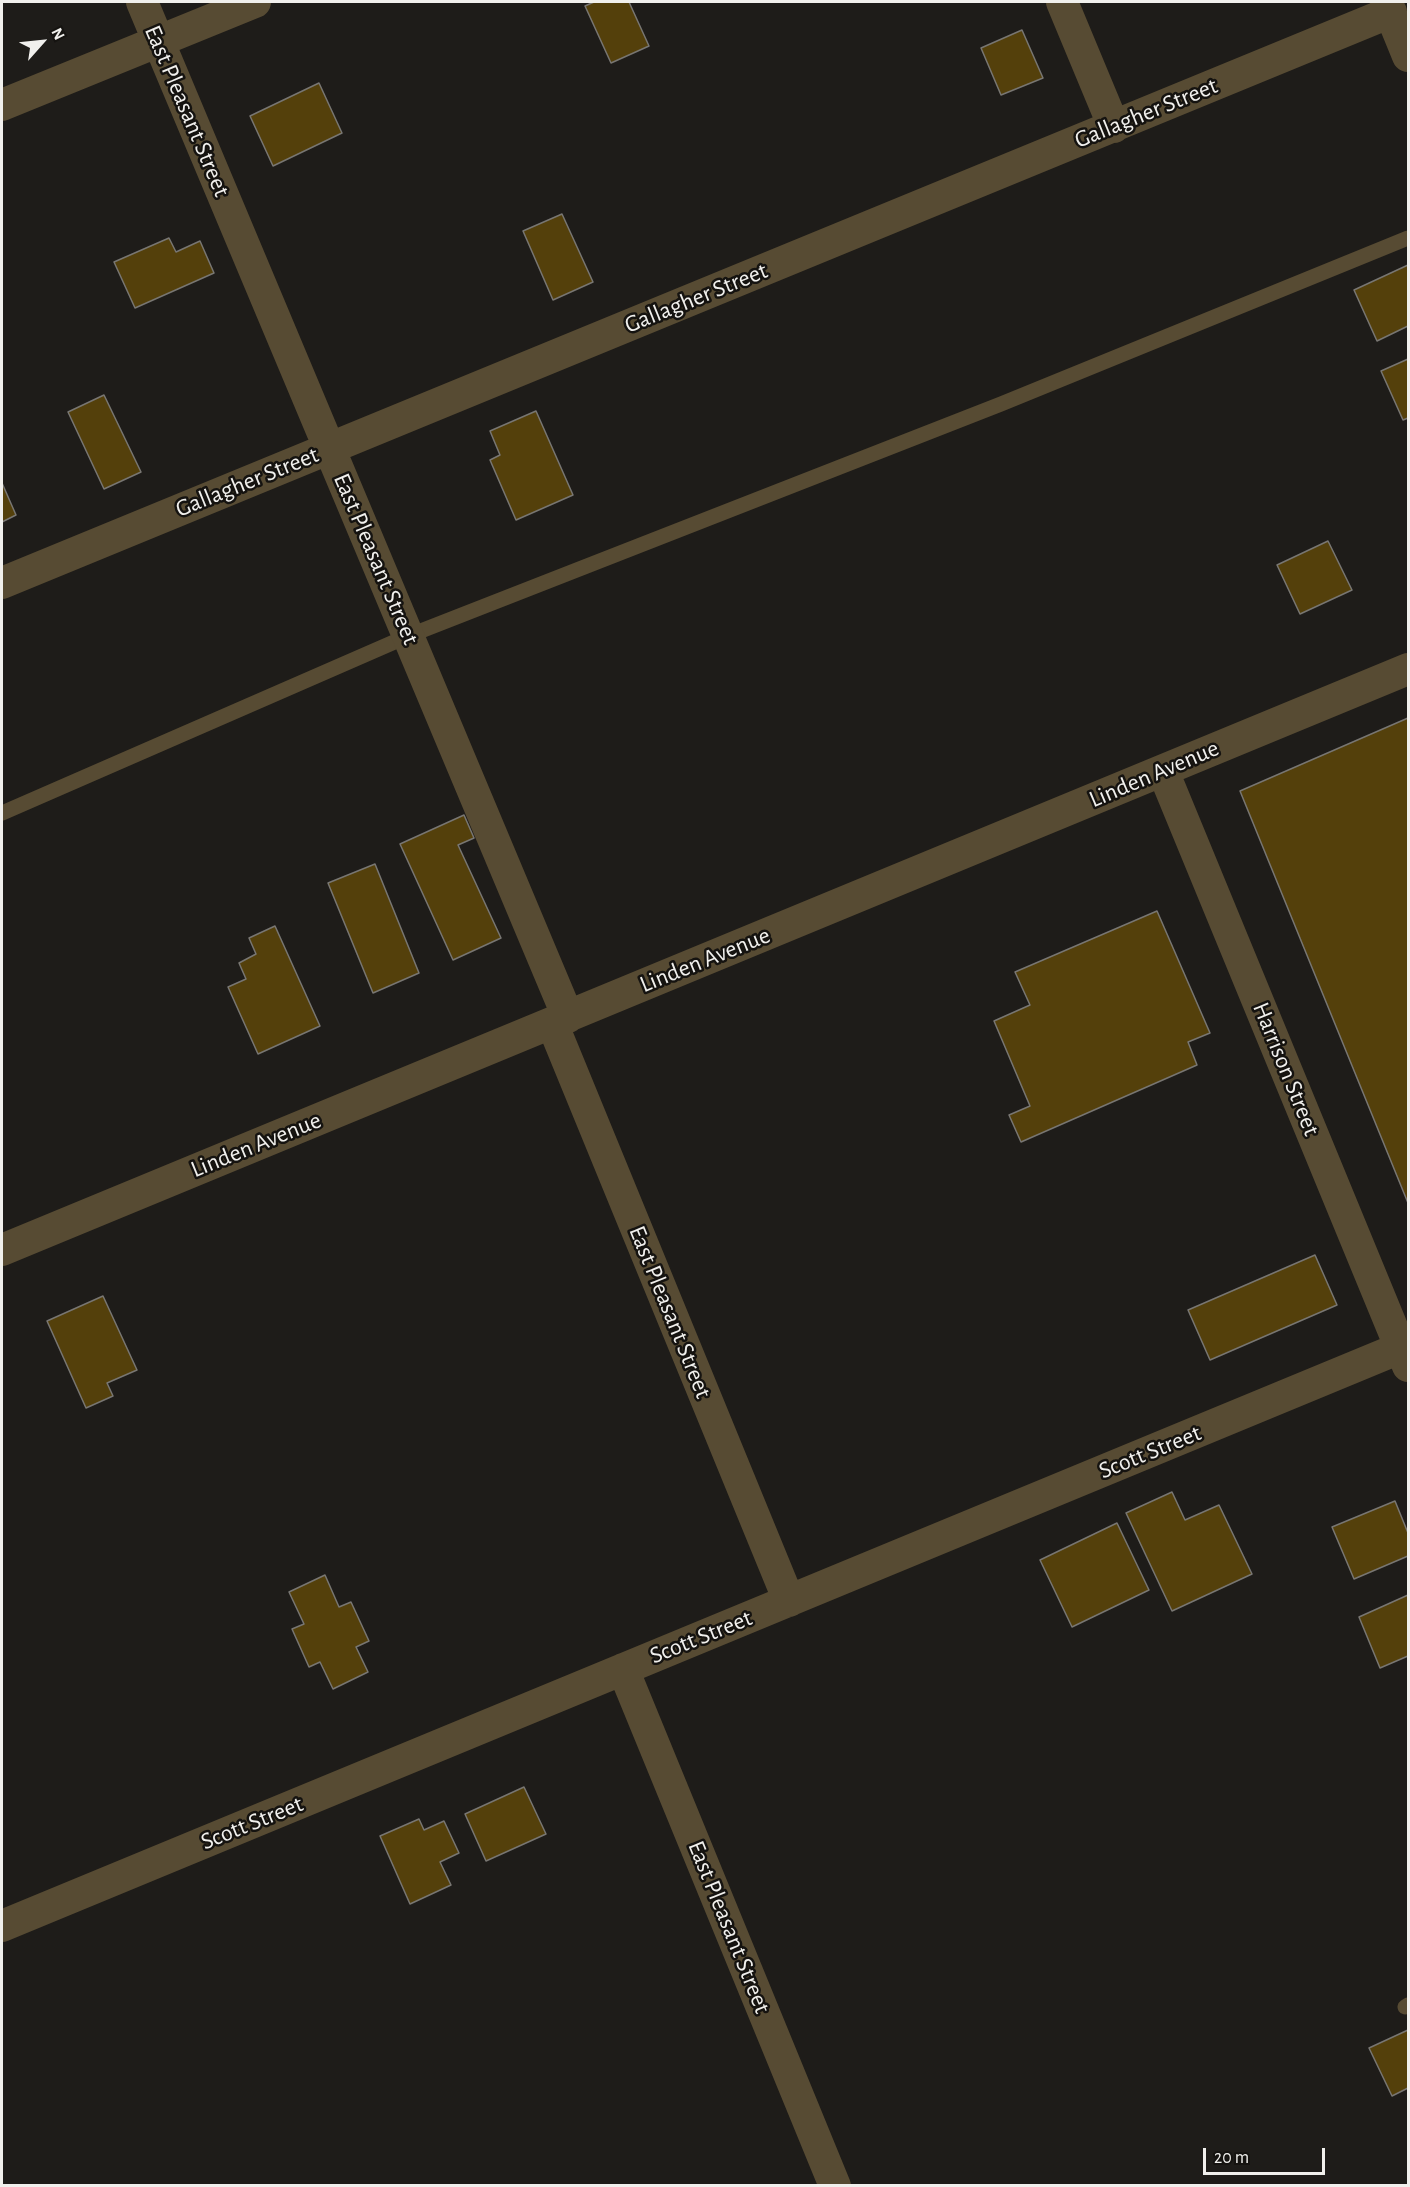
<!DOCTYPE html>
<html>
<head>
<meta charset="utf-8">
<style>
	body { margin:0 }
	#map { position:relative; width:1410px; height:2187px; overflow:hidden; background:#1e1c19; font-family:"Alegreya Sans",sans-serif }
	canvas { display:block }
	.frame { position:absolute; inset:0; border:3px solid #f1f0ed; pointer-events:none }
	.north { position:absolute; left:12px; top:12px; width:60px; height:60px; -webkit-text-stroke:4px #151310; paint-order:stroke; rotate:63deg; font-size:16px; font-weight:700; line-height:24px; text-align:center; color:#f1f0ed }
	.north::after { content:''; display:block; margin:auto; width:21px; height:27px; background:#f1f0ed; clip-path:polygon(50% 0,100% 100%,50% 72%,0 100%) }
	.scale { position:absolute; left:1203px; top:2148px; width:122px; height:27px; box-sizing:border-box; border:3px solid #f1f0ed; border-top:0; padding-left:8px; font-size:18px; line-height:21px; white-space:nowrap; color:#f1f0ed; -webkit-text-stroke:4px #151310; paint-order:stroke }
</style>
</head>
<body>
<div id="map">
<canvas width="1410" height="2187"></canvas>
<div class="frame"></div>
<div class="north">N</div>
<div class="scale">20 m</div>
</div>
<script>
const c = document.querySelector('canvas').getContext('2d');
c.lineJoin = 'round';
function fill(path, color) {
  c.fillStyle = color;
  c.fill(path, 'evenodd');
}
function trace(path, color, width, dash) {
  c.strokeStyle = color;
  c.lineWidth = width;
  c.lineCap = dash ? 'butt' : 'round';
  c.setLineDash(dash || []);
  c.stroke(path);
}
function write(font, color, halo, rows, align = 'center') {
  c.font = font + ' "Alegreya Sans",sans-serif';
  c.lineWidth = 5;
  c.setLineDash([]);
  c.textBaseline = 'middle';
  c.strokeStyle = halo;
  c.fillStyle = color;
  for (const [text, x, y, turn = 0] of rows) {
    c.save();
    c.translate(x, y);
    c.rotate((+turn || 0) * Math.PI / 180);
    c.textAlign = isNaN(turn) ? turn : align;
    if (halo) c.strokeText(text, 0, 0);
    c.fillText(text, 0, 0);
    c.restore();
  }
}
const building = new Path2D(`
	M594 2H629L649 46 611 63 585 6Z
	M1022 30 1043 78 1001 95 981 48Z
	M319 83 342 133 273 166 250 116Z
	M562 214 593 282 553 300 523 231Z
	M169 238 176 252 200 241 214 273 135 308 114 262Z
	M1408 265V326L1377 341 1354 290Z
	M1408 359V418L1403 420 1381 371Z
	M104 395 141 472 104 489 68 412Z
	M536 411 573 495 516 520 490 460 500 455 490 431Z
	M2 483 16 515 2 522Z
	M1328 541 1352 590 1300 614 1277 565Z
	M1408 718V1203L1240 791Z
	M464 815 474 838 458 845 501 938 453 960 400 844Z
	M375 864 419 973 373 993 328 883Z
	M1157 911 1210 1033 1188 1042 1197 1065 1021 1142 1009 1115 1030 1106 994 1021 1030 1005 1015 972Z
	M275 926 320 1026 258 1054 228 987 246 979 239 963 256 954 249 938Z
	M1315 1255 1337 1305 1210 1360 1188 1310Z
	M103 1296 137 1370 107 1383 113 1396 86 1408 47 1321Z
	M1172 1492 1185 1520 1219 1505 1252 1574 1172 1611 1126 1513Z
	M1395 1501 1408 1533V1556L1354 1579 1332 1527Z
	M1117 1523 1149 1590 1072 1627 1040 1560Z
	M325 1575 339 1607 351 1602 369 1641 356 1647 368 1672 333 1689 320 1662 309 1667 292 1629 304 1624 289 1592Z
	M1408 1595V1656L1380 1668 1359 1617Z
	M524 1787 546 1834 486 1861 465 1814Z
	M419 1819 424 1830 444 1821 459 1853 440 1862 451 1885 410 1904 380 1836Z
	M1408 2030V2088L1392 2096 1369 2048Z`);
const lane = new Path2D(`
	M2 813 408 636 1001 404 1408 238
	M1405 2007 1408 2005`);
const street = new Path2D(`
	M142 2 568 1017
	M1062 2 1114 127
	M1386 2 1408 56
	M2 105 255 2
	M2 583 1391 12
	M1163 771 1408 1366
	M552 1023 789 1601
	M2 1250 1408 669
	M623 1669 835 2186
	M2 1926 1400 1348`);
const streetNames = [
	["East Pleasant Street",187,111,67],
	["Gallagher Street",1146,113,-22],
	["Gallagher Street",696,298,-22],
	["Gallagher Street",247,482,-22],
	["East Pleasant Street",376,559,67],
	["Linden Avenue",1154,774,-23],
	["Linden Avenue",705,960,-22],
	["Harrison Street",1286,1069,68],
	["Linden Avenue",256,1145,-22],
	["East Pleasant Street",670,1312,68],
	["Scott Street",1150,1452,-22],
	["Scott Street",701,1637,-22],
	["Scott Street",252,1823,-22],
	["East Pleasant Street",729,1927,68]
];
fill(building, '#54400b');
trace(building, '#787672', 1.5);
trace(lane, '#574b33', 15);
trace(street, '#574b33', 32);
write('24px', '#f1f0ed', '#151310', streetNames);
</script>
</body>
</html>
